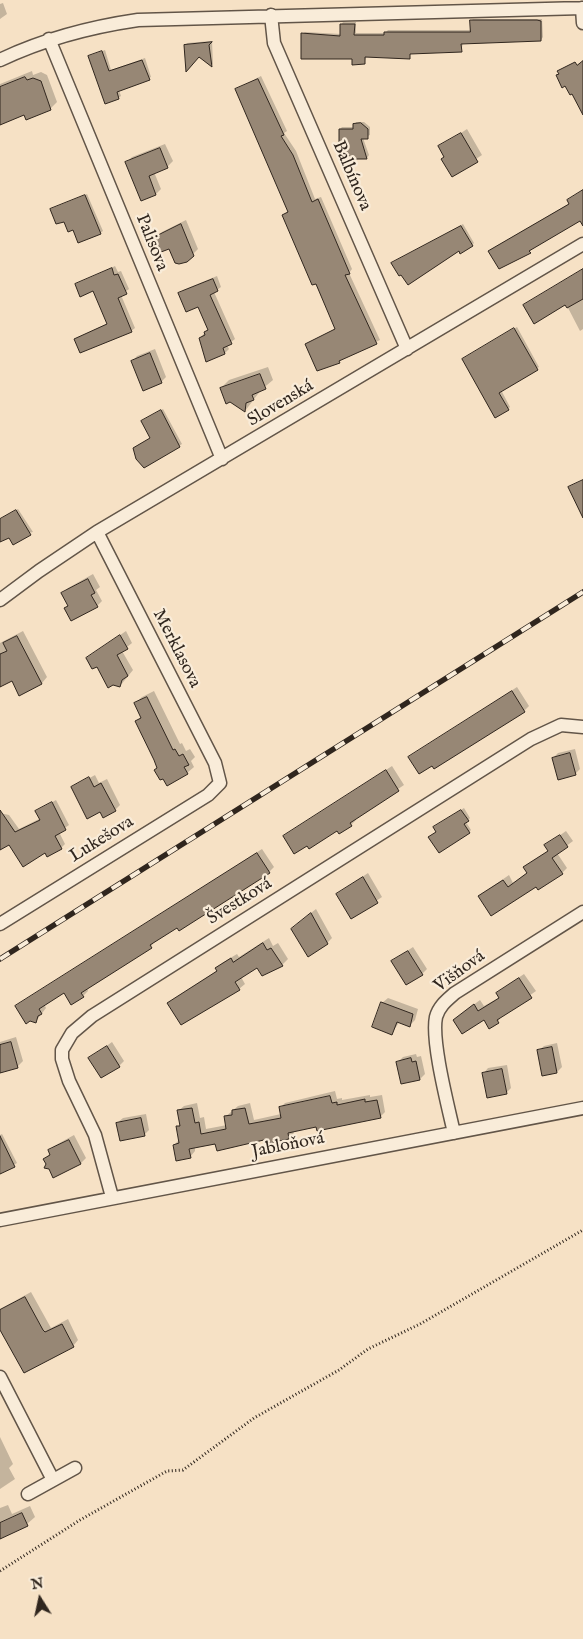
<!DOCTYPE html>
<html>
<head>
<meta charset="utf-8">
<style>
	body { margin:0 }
	#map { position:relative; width:583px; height:1639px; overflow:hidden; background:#f6e1c5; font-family:"IM FELL English",serif }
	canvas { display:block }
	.north { position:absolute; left:15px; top:1574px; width:50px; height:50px; -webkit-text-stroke:4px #f9ecd9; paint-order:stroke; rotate:350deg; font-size:14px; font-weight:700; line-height:20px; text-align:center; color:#30261e }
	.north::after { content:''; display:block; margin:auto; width:18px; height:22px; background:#30261e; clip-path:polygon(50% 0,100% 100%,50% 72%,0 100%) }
</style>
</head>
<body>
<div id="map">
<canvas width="583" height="1639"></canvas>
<div class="north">N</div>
</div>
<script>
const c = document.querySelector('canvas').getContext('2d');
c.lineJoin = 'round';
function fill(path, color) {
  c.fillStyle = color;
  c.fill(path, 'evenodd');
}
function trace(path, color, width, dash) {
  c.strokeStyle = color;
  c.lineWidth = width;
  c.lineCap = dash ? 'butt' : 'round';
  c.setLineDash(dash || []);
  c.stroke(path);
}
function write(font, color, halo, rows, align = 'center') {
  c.font = font + ' "IM FELL English",serif';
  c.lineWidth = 4.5;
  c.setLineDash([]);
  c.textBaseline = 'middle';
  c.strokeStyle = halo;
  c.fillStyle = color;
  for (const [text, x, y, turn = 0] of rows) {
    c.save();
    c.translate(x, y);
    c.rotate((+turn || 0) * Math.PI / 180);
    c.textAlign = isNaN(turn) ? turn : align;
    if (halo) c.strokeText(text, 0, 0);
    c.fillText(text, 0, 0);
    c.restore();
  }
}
const shadow = new Path2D(`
	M3 3 7 14 0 19V4Z
	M473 19H542L543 37 541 40 463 43 461 51 411 53 409 58 367 56 364 63 302 34 305 32 341 34V25L343 22H356V33H385L388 30H471V21Z
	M212 41 213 64 211 66 185 46 187 43Z
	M105 50 111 70 145 58 151 77 119 90 121 96 118 98 89 57Z
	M32 71 33 75 41 72 47 75 57 102 50 109 25 114 0 124V84Z
	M261 76 287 131 284 133 296 151 315 199 321 197 352 269 349 273 380 340 342 358 339 362 306 345 336 328 283 215 288 211 236 89Z
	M356 122H364L370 127V135L363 138 369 155 367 158 353 157 340 129 342 127H354Z
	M467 129 482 155 452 175 440 147Z
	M165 144 173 161 168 166 154 172 161 189 156 194 142 200 127 162 132 157Z
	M583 190V217L531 248 530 252 499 267 492 249 570 203 568 200Z
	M87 194 103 231 100 233 73 228 51 210Z
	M186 220 198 249 186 261 157 237 162 232Z
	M463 224 474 243 472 245 395 261Z
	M115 266 118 272 121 271 129 289 121 295 135 328 131 331 76 339 108 323 94 289 76 285Z
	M583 270V329L580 331 566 304Z
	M217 276 221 287 214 292 235 339 227 345 229 349 225 353 200 338 208 329 199 306 179 294 183 290Z
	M517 327 539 367 501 390 510 407 508 409 464 359Z
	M155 349 166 377 161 382 132 362 137 356Z
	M268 367 273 380 261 390 245 411 221 388 229 380Z
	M163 409 182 444 145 466 152 437 145 419Z
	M18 509 33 532 0 540V524L3 517Z
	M93 574 100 587 96 590 102 601 97 606 65 608 69 604 63 593 68 588Z
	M23 631 47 677 42 683 20 694 12 679 0 684V643Z
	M126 631 132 643 122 651 133 670 120 686 87 658Z
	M517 687 529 706 524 711 410 757Z
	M154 691 180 744 182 743 186 751 190 749 195 757 191 761 194 767 187 773 158 767 136 722 142 716 135 703 142 697Z
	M575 749 580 769 575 774 553 758 558 753Z
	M392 766 404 785 355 818 356 820 351 825 307 844 284 837Z
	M94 773 77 782 94 773 99 783 107 779 120 805 115 810H101L72 787 77 783V785L95 775Z
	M56 800 69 825 59 832 65 844 61 848 46 851 9 843 0 849V813L9 815 19 829 41 818 37 811Z
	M464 808 470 818 466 822 471 830 469 832 438 831 437 825Z
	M566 831 573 841 557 853 567 868 562 873 536 885 479 896 509 875 513 883 528 872 525 867 549 850 546 845Z
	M262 849 274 867 269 872 155 940 151 947 87 988 88 991 83 996 64 992 44 1004 46 1008 36 1021 16 1006Z
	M368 873 382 897 352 917 337 894Z
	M316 909 332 938 327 943 297 924Z
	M269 938 273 946 278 943 288 959 282 965 258 967 241 977 245 984 239 989 169 1003 218 970 222 963 237 954 239 957Z
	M413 947 427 969 422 974 392 961Z
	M524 974 536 991 502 1015 498 1022 490 1027 484 1019 460 1015 480 1000 484 1006 500 997 497 993 503 988Z
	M388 998 418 1009 415 1020 410 1025 400 1021 392 1033 382 1003Z
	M16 1037 23 1061 18 1066 0 1071V1042Z
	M112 1042 124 1061 119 1066 90 1058Z
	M557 1043 562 1067 557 1072 538 1051 544 1046Z
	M416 1054 417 1057 421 1056 425 1074 420 1079 398 1062 403 1057Z
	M507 1065 511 1088 506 1093 483 1074 488 1068Z
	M335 1091 337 1099 342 1098V1100L370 1095V1097L382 1095 385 1112 380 1117 293 1130 294 1133 288 1138H269L195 1147V1151L190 1157 174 1145 180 1139 178 1127 181 1123 178 1111 184 1106 197 1103 200 1118 204 1117 206 1129 227 1125 225 1117 238 1106 250 1103 254 1120 281 1114 280 1108 285 1103Z
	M146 1114 149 1130 144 1135 117 1123 123 1118Z
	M2 1134 17 1163 0 1173V1135Z
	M74 1135 86 1158 81 1163 47 1164 45 1159 50 1153 49 1151 54 1146Z
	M31 1292 51 1328 68 1319 78 1340 73 1346 24 1371 0 1328V1309Z
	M0 1437 13 1464 9 1468 15 1479 0 1489Z
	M8 1505 12 1514 30 1506 35 1517 27 1524 0 1538V1508Z`);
const building = new Path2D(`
	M470 20H537L541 21V41L461 44 462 52 410 54V59L365 57V64L352 65V59H301V33L340 36V24H355L354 35H384V32H470Z
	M212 42 209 45 212 67 199 57 186 72 184 45Z
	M102 51 109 71 142 60 150 80 117 92 119 99 105 104 88 56Z
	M583 61V115L572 94 570 95 565 86 562 88 556 75 559 74 557 71 575 62 577 65Z
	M25 77 27 80 33 78 41 81 51 110 26 120 24 115 0 125V87Z
	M258 79 284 135 281 136 293 155 312 202 318 199 350 274 345 275 377 344 339 361 340 363 317 371 305 344 335 329 316 284 312 285 282 215 288 212 235 89Z
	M361 123 368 129V139H361L367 159H353L339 146V129H353V124Z
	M461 133 478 162 452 177 441 159 444 157 438 146Z
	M160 148 168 168 149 176 156 195 141 201 125 162Z
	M583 190V226L580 221 529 251 531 253 499 269 488 251 569 204 567 200Z
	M85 195 101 234 78 243 73 230 68 232 64 222 56 224 50 209Z
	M181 224 194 256 187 262 179 264 175 263 169 249 161 252 155 237Z
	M461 226 473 246 460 254 459 251 408 285 401 275 399 276 391 263Z
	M112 268 114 275 118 274 127 294 118 298 132 332 80 353 74 339 107 324 93 291 80 297 75 284Z
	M583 269V299L567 308 565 305 534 324 523 305Z
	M213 279 218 291 210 295 232 344 223 348 225 354 206 362 199 338 205 335 204 332 208 330 198 307 186 312 178 293Z
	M514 328 538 370 499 393 509 410 495 418 462 359Z
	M150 353 162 383 143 391 131 361Z
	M260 374 266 389 252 395 254 400 246 403 245 412 230 402 226 404 220 388Z
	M161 410 180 447 144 468 136 459 133 448 150 438 141 421Z
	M583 480V518L568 487Z
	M16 510 31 535 13 545 9 538 0 542V519Z
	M88 579 95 593 91 595 98 607 71 621 64 608 68 606 61 593Z
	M120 635 128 649 117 655 128 676 122 680 120 687 113 685 108 688 97 667 92 669 86 658Z
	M17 636 42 684 19 696 12 681 0 687V654L7 651 3 643Z
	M512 691 525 712 434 769 432 766 419 774 408 757Z
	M147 697 173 750 175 749 179 756 183 754 189 765 184 767 188 774 167 786 163 779 160 780 154 770 157 768 154 760 135 721 141 718 134 703Z
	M570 753 576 775 558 780 552 758Z
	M386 770 399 791 350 823 352 826 339 834 337 831 309 849 307 846 294 854 283 836Z
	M89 777 94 787 101 783 116 811 103 818 100 812 87 819 71 787Z
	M52 802 66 830 55 836 62 849 47 857 45 853 23 867 9 845 0 850V810L15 832 40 820 35 811Z
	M461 810 469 821 464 824 470 833 439 853 428 837 436 832 433 827Z
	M560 835 568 847 552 858 563 874 538 890 536 887 491 916 478 896 503 880 508 887 527 873 523 867 548 851 544 845Z
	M257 853 270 873 179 931 177 928 150 945 152 948 81 993 84 997 71 1005 64 993 39 1009 42 1014 38 1016 36 1023 30 1021 26 1024 15 1006Z
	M363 877 378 903 351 919 336 894Z
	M311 913 328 944 308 957 291 929Z
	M263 943 267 950 271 948 283 966 262 976 257 968 235 982 240 990 181 1025 167 1003 217 971 215 968 231 958 233 962Z
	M408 951 423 975 406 985 391 961Z
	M519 978 532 998 497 1020 499 1023 489 1029 484 1020 462 1034 453 1020 474 1004 478 1011 499 998 496 993Z
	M381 1002 413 1014 410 1027 397 1022 392 1035 372 1027Z
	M11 1042 18 1068 0 1073V1045Z
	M107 1046 120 1067 101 1078 88 1058Z
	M552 1047 557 1073 542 1076 537 1050Z
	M411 1058 412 1062 416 1061 420 1080 401 1084 396 1062Z
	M502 1069 507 1094 487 1098 482 1073Z
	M330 1096 332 1103 337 1102V1105L365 1099V1102L377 1100 381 1118 317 1131 316 1127 288 1133 289 1139 269 1143 268 1139 217 1151 215 1144 189 1149 191 1158 176 1161 173 1145 179 1143 176 1126H180L177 1110 192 1108 195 1123 199 1122 201 1134 226 1129 224 1116 232 1115V1110L245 1108 249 1124 281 1118 279 1107Z
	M141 1118 145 1136 120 1141 116 1123Z
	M0 1136 15 1167 0 1174Z
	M69 1140 81 1164 53 1178 49 1169 44 1168 46 1164 43 1159 50 1155 48 1150Z
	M25 1297 43 1330 45 1332 62 1324 74 1347 24 1373 0 1330V1310Z
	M22 1513 28 1526 0 1539V1523Z`);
const path = new Path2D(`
	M0 1571 80 1520 167 1471 183 1470 254 1418 339 1370 368 1349 420 1324 583 1230`);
const street = new Path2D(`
	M582 8 583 23
	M271 15 274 43 407 349
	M49 39 222 459
	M0 60C44 39 90 27 138 20L583 8
	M0 600 39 571 97 532 583 244
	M0 924 208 795 220 783 215 763 97 532
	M454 1133C448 1106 431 1041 436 1017 439 1006 447 1000 455 993L583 912
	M112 1197 95 1135 69 1081 62 1059V1050L72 1033 92 1016 531 739 561 725 583 727
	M0 1220 583 1108
	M0 1377 53 1480
	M28 1494 75 1468`);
const rail = new Path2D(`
	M0 959 583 592`);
const streetNames = [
	["Balbínova",351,176,67],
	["Palisova",151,243,68],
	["Slovenská",281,404,-31],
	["Merklasova",176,649,63],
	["Lukešova",102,840,-32],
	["Švestková",240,902,-32],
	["Višňová",460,972,-36],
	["Jabloňová",288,1146,-11]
];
fill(shadow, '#0003');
fill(building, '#978775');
trace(building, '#30261e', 1);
trace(street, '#625548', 15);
trace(path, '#30261e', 3, [1, 2.5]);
trace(street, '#f9ecd9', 12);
trace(rail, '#30261e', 5.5);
trace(rail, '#f9ecd9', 4, [11]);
write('18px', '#30261e', '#f9ecd9', streetNames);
</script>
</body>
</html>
